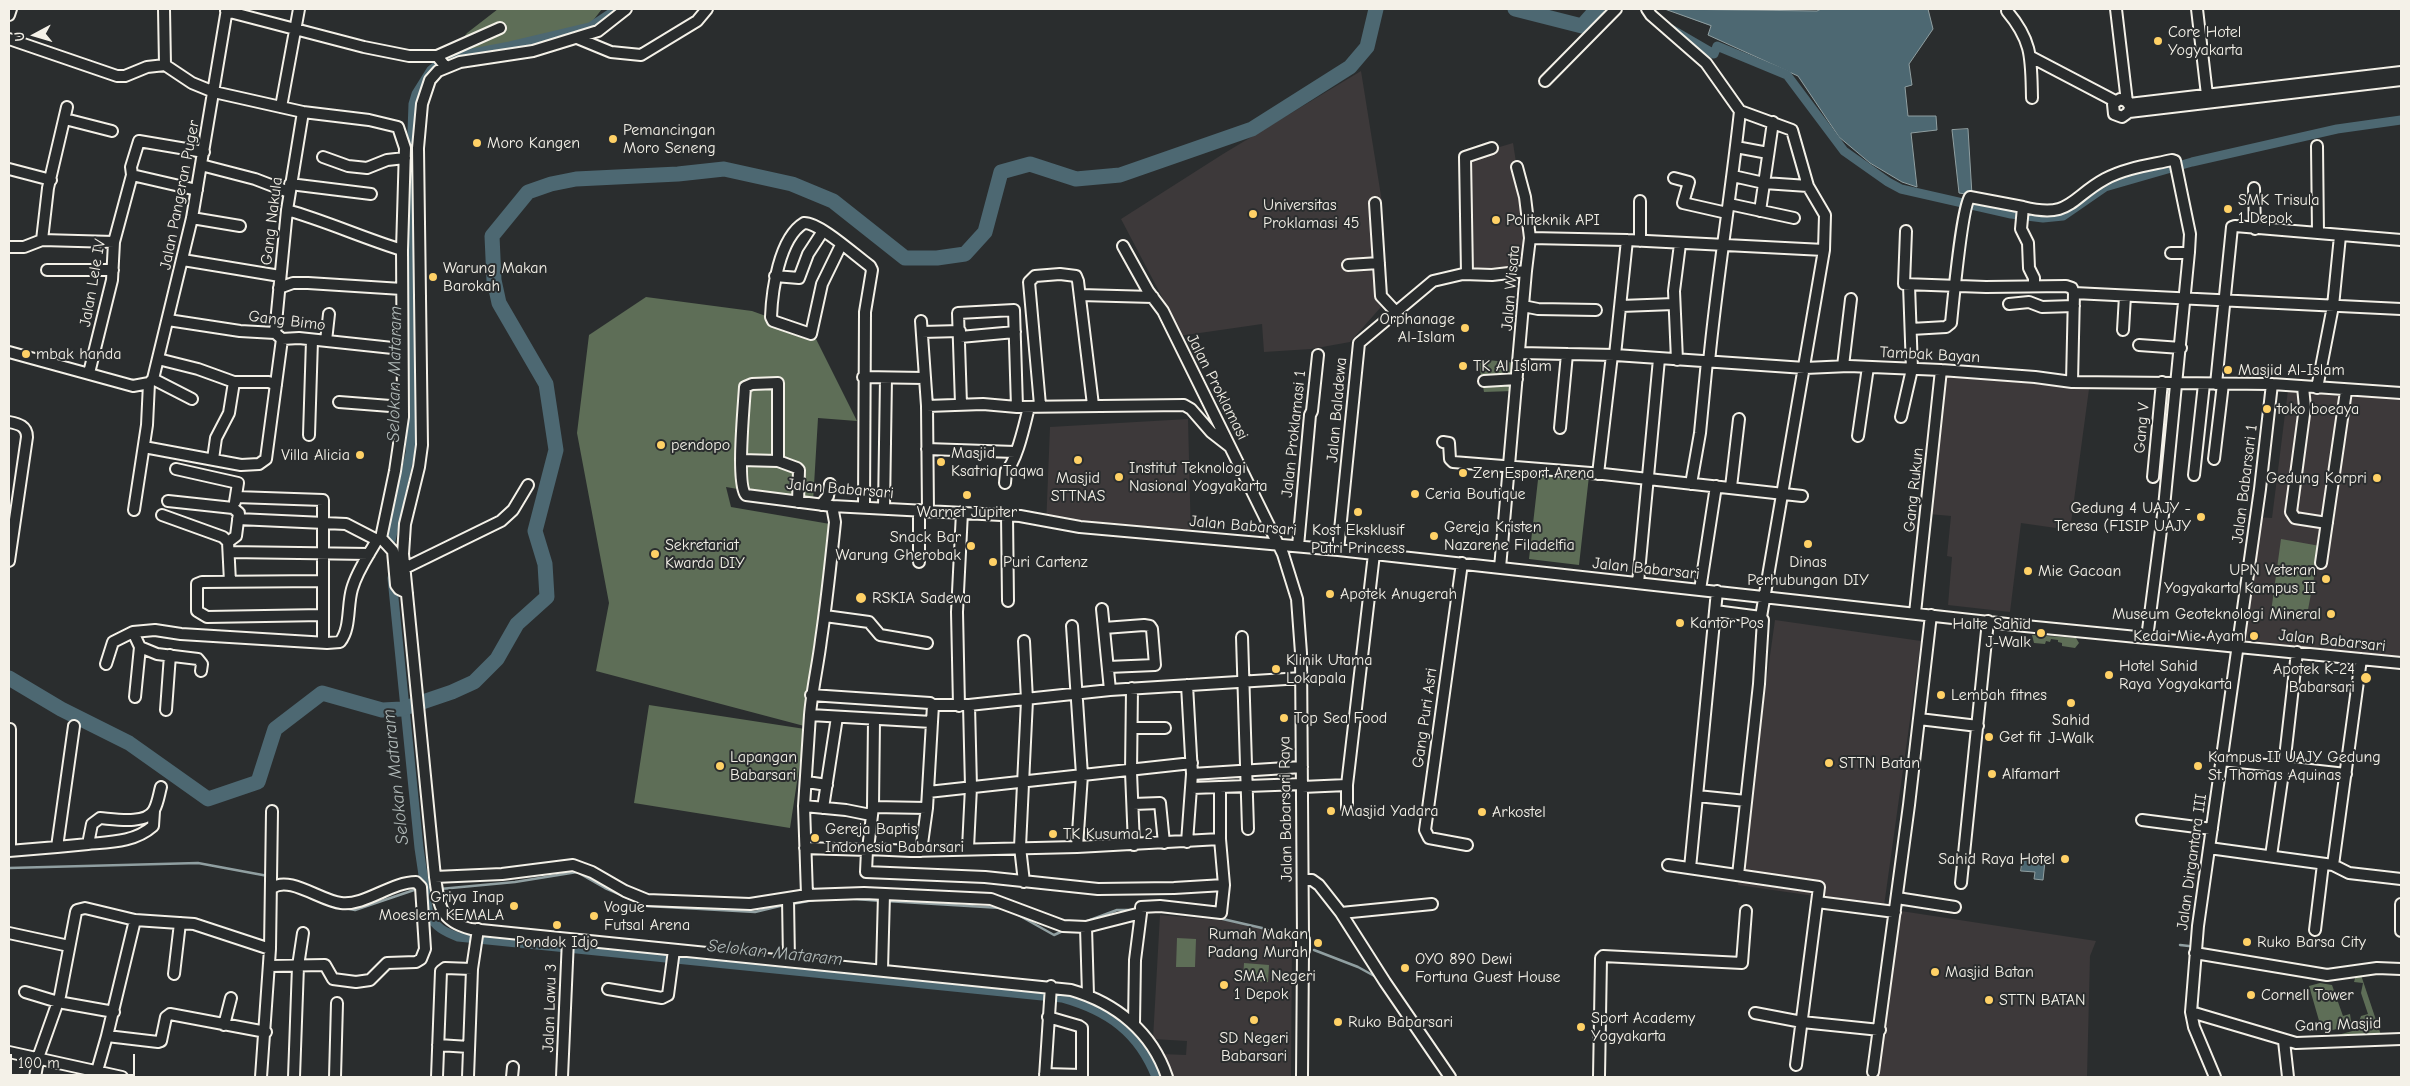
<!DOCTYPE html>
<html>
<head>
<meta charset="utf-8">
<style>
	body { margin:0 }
	#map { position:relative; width:2410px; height:1086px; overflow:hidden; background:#2a2d2e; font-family:"Comic Neue",sans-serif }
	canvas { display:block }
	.frame { position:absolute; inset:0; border:10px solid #f4f1e8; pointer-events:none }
	.north { position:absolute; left:10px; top:10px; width:50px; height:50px; -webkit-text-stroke:4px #2a2d2e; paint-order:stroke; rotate:264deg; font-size:14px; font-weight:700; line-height:20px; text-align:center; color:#f4f1e8 }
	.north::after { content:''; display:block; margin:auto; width:18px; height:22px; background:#f4f1e8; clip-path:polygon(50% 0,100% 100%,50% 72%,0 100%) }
	.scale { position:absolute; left:10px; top:1054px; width:125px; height:22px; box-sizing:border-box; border:2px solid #f4f1e8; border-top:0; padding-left:6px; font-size:15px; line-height:18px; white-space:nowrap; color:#f4f1e8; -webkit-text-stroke:4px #2a2d2e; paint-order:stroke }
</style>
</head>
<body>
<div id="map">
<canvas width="2410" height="1086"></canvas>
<div class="frame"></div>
<div class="north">U</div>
<div class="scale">100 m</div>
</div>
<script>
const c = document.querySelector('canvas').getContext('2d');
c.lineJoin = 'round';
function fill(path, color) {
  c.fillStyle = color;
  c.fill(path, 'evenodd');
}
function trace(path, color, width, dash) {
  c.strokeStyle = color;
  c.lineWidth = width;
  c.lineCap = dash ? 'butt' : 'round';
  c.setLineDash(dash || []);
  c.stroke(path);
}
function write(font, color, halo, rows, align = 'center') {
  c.font = font + ' "Comic Neue",sans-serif';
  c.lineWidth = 4;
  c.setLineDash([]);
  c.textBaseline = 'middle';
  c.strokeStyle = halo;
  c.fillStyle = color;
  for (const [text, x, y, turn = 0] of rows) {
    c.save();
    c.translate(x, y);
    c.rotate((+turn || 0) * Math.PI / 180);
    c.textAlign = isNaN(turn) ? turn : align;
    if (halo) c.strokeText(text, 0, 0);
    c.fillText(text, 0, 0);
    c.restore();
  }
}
const built = new Path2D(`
	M1361 71 1382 202 1377 209 1387 293 1381 307 1350 342 1311 349 1264 352 1262 324 1179 336 1171 314 1121 219 1223 154Z
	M1513 143 1528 239 1525 269 1468 272 1466 157Z
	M1949 376 2089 389 2070 530 2021 523 2010 612 1948 605 1952 557 1947 556 1951 516 1929 514 1945 380Z
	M2288 390 2401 393V657L2243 640 2257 517 2272 518Z
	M1188 419 1191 539 1046 527 1050 427Z
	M1775 620 1921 641 1884 906 1738 885Z
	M1901 911 2096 941 2090 956 2087 1077H1878Z
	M1160 915 1229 921 1262 929 1292 941 1291 1077H1171L1162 1054 1186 1055 1187 1041 1153 1039Z`);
const green = new Path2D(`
	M498 9H602L591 23 575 30 451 54 467 33Z
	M646 297 752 311 813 333 857 421 818 418 813 502 726 487 731 507 830 524 808 727 596 671 609 603 577 433 589 335Z
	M1478 359 1517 363 1513 391 1484 392Z
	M1539 471 1589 476 1579 565 1529 559Z
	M2281 539 2320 546 2307 615 2271 612Z
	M2032 635 2076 638 2079 643 2075 648 2062 646V643L2058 642V640L2051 639 2050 642 2046 641 2045 644 2034 643Z
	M649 705 805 729 790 828 634 803Z
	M1177 938 1196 939 1195 967H1176Z
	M1244 963 1269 965 1268 982 1243 980Z
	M2356 975H2361L2381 1035 2334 1036 2356 1030 2361 1016 2368 1014 2361 993 2363 983 2354 982Z
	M2320 983 2332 985 2343 1016 2350 1014 2351 1021 2348 1026 2325 1032 2322 1031 2309 986Z`);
const water = new Path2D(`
	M1665 9 1817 11 1821 9H1928L1933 29 1909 64 1912 85 1905 87 1908 116H1936L1937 130 1911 133 1917 187 1902 182 1870 163 1839 137 1798 76 1708 35 1711 26Z
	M1968 129 1972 195 1959 193 1952 130Z
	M2023 858 2045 861 2043 880 2034 879 2035 872 2021 871Z`);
const stream = new Path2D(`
	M9 868 198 863 268 876
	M423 887 434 888
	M440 889 515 882 577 872 605 888 647 906 755 912 784 905
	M311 898 331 906
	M844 898 881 901
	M886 901 1001 908
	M792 904 814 900
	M339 907 355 910 417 889
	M1013 912 1054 935 1065 930
	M1214 917 1262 928 1291 939
	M1082 923 1117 910H1134
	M2180 945 2189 946
	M1314 950 1358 967 1378 978
	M2196 1003 2198 1008 2203 1011`);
const canal = new Path2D(`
	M1671 29 1714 54 1717 46 1787 75 1844 151 1888 182 1901 189 2011 214 2043 218 2063 216 2105 187 2192 162 2337 129 2401 120
	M389 550 410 453 412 422V132L413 104 416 94 431 70 446 58 510 46 590 27 617 9
	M392 578 419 848 429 915C435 927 445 932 458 937L1062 998C1108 1011 1138 1032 1156 1077`);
const river = new Path2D(`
	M1515 9 1582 26 1597 9
	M9 678 61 709 129 743 208 799 258 782 275 729 322 693 382 710 402 709 452 692 474 682 497 659 517 624 547 597 545 564 535 531 556 450 546 384 499 303 494 280 492 236 528 192 551 184 576 179 678 174 724 169 792 184 833 201 905 258H937L965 254 985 232 1001 172 1030 164 1076 179 1120 175 1252 129 1350 67 1367 47 1376 9`);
const minor = new Path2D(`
	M164 9 165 65
	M626 9 598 31 533 51 460 62 438 71 430 80 422 104 418 148 422 445 419 467 405 524 403 554 435 877C439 906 440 921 471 929L1071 990C1116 1003 1152 1032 1167 1077
	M1647 9 1651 15 1706 63 1740 111 1792 130 1808 186 1825 215 1824 250 1761 617 1763 620 1759 684 1738 875
	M2116 9 2127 102
	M2197 9 2207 95
	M226 11 364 47 409 56H437L445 66
	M2007 11C2033 42 2031 59 2032 98
	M9 15 11 9
	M577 38 611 52 641 55 697 21 707 9
	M9 39 117 76H125L147 67 165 65 192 83 214 92 303 112 369 120 398 127 405 148 402 250 403 417 395 471 381 538 393 551 396 585 399 589 407 593
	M437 56 500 28
	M2031 57 2115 101
	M1545 81 1616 9
	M2129 104 2401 72
	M281 107 299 9
	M2129 112 2130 106 2126 101 2120 99 2113 104 2114 114 2122 117 2129 112 2401 80
	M65 119 112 131
	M2317 146 2318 233
	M1736 147 1768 153
	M323 157 348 166 367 168 387 160 405 158
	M201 165 255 179 289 192
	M9 169 51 180
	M132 175 131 167 139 141 204 152
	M1733 176 1764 183 1808 186
	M1674 178 1689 182 1683 203 1727 213
	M290 184 371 194
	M2254 188 2255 229
	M1640 201V241
	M1375 203 1381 296 1395 311
	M1729 204 1794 218
	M2023 207C2071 219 2070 198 2105 179 2125 168 2150 165 2172 160L2175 161 2190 234 2189 252 2164 507 2147 638
	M287 210C326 221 363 238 402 250
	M1760 211 1773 122
	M192 218 240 226
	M1906 231 1904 284 1986 287 2066 286 2072 288 2074 293
	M1530 238 1627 240 1824 250
	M42 240 48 188 67 107
	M841 245 822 284 811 334 773 321 771 317C772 291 779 238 804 223 819 222 856 256 870 266L872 270 865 312 864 507
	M1123 246 1148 291 1163 311 1283 554 1297 599 1301 653 1303 940
	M9 247H24L42 240 114 242
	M2171 253H2189
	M183 260 280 276
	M1348 265 1379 263
	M47 270H113
	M1467 274 1465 157 1492 148
	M775 276 799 278 808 254 823 231
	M279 288 293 283H308L402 289
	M1080 295 1153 297
	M2009 304 2029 302 2042 307 2074 306
	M1523 306 1538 309 1596 310
	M1621 306 1674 304
	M168 320 240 331 275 333 282 339 299 338 402 349
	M921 321 927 406
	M1911 329 1946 327 1951 323C1953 304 1962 206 1970 197L2023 207 2021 229 2028 243 2029 268 2034 278V286
	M2123 330 2125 296
	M922 332 960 331
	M275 333 287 210 303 112
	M960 337 1015 332
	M326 341 329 314
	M2139 345 2181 348
	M9 352 133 386 149 383
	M1520 353 1615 355 1805 368 1849 366 1941 370 2035 377 2072 382 2272 384 2401 393
	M1615 355 1627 240
	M158 359 198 369 234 382H269L276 385
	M1677 360 1674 291 1680 244
	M1709 362C1717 278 1731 195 1740 111
	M1843 366 1851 299
	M89 373 112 280 114 242 132 175 197 190
	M863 377 924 378
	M153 379 192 399
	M1484 381 1517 379
	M2072 382 2074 293 2401 309
	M149 383 153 379 192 218 227 9
	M2216 384 2232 227 2235 226 2401 240
	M2303 387 2305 407 2291 512 2295 518 2327 523
	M2317 388 2333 306 2340 236
	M339 402 403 407
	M961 404 958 313 1014 310 1017 407
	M1040 405 1029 282 1035 276 1060 274 1076 276 1078 281 1093 405
	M1901 417 1912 369 1909 285
	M9 422C19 424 27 426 27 437L9 561
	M1560 428 1567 354
	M309 435 312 340
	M1858 436 1868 367
	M1443 442 1449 443 1450 459 1453 462 1603 474 1802 496
	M144 447 241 465 259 464 266 459 282 339
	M927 449 1015 452
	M213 459 216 438 229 413 234 382
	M2214 459 2223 384
	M741 460 778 461 797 468 799 470 798 502
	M778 461V383L752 384 745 387C744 405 736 485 746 495L832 506 1020 516 1080 527 1338 550 2025 626 2401 663
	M176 469 238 483 235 502
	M1598 474 1612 355
	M2194 475 2204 384
	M2153 477 2162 382
	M1005 483 1006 471C1017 462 1025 422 1029 407
	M1691 484 1700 433 1707 361
	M1731 487 1739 419
	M236 497 323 500V642
	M168 501 233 508 239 513 236 536 228 542
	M821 505 828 496 830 484
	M884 508 886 378
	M134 510 147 425 149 383
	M928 511 927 406 983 404 1017 407 1184 405 1191 409 1211 432 1229 446
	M162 515 223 537 228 542 230 582
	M1007 515 1008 601
	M238 519 346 524 377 540
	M1298 546 1310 415 1312 411 1318 355
	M1338 550 1359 343 1433 281 1463 274 1492 275 1526 271
	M229 552 369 554
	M919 562V510
	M1462 563 1425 830 1429 838 1467 845
	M2321 563 2346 391
	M405 568 501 521 513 510 528 485
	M1500 568 1526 271 1530 238 1525 197 1517 167
	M323 581 202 582 197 584V611L207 617 323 615
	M1638 583 1659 359
	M1700 590 1716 486
	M1102 609 1110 690
	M1715 611 1761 617
	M1915 613 1941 370
	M825 616 869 622 880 635 927 643
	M1072 626 1082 775 1077 847
	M1104 628 1144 625 1150 626 1152 629 1155 665 1108 667
	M1242 637 1248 829
	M106 664 113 642 133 632
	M201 671 202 664 198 659 157 654 140 647 133 632 155 630 181 634 327 643 340 642C351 628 347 606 352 589 357 571 368 556 377 540L381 538
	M1132 688 1131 772 1134 845
	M811 695 930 703 933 705
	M135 697 140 647
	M959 706 957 612 962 512
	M166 710 170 655
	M810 715C812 690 818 665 821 640 827 600 831 561 835 522L832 506
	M1919 719 1978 726
	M874 720 873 807 868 849 911 851 1077 847 1220 839
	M1133 728H1165
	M10 729V851
	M2221 760 2346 774
	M1192 774 1302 767
	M807 782 827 785
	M1302 787 1347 785
	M1192 788 1302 784
	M928 792 1192 763
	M1697 796 1746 801
	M1133 804 1160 803 1164 843
	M804 806 846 810 871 815
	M873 807 927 808
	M823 808 837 717
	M1347 808V785L1374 554
	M2142 820 2212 829
	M1187 842 1192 774 1187 685
	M88 844C111 842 135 842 153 826L154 811
	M57 847 88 844 92 824 100 818C114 819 146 825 154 810 158 803 159 794 161 787
	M805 848 867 850 866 872 985 877 1098 889 1174 888 1224 885 1220 839V787
	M968 848 971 787 969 705
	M2209 848 2333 865 2349 873 2401 879
	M9 851 57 847 74 726
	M921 851 927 808 932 722
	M2271 856 2284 766 2297 652
	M1668 865 1819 887 1796 1065
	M2333 865 2361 659
	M1690 868 1717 591
	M435 877 502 874 573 865 592 872 625 891 647 900 750 904 807 895 864 893 991 899 1063 926 1086 927 1141 913V907L1160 906 1221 913 1224 885
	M1303 880H1312L1319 885 1341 913 1385 982 1450 1077
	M1024 882 1020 847 1027 700 1024 641
	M1961 883 1988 621
	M807 895 804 806 810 715 932 722 933 705H969L1110 690 1302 678
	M788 898 789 961
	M1897 898 1955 907
	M1817 902 1895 912
	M2401 904V931
	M1341 913 1432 904
	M1086 927 1088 995
	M2315 930 2323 864
	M9 933 69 946
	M270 949 272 811
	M2195 953 2327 975 2377 968 2401 969
	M269 966 325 965 333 979 356 982 370 980 387 963 416 962 421 959 425 949 421 887 416 882C391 882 365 906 341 903 321 901 289 875 272 888
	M882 970 884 894
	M174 974 180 923
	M608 989 662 998 668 995 674 950
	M25 992 58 1002 114 1012
	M2191 1012 2296 1043 2401 1039
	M1755 1013 1802 1022 1880 1030
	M1048 1017 1079 1026 1082 1028V1077
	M1134 1024 1135 960 1141 913
	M224 1025 231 998
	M107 1036 135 920
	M2284 1041 2288 1077
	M438 1045 469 1047
	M9 1052 122 1077
	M97 1071 107 1036 158 1042 161 1041 166 1017 170 1014 266 1032
	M1873 1072 1909 805 1931 615
	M1045 1074 1082 1075
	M35 1077 39 1055 60 996 76 912 77 910 85 908 135 920 194 924 270 949 261 1077
	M294 1077 298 966 303 933
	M335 1077 337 1003
	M437 1077 441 971 445 968 472 969
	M468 1077 472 969 478 929
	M512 1077 513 1067
	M562 1077 568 939
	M1045 1077 1051 986
	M1302 1077 1303 950
	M1599 1077 1601 958 1603 956 1742 963 1746 911
	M2215 1077 2194 1027 2191 1012 2198 926 2260 489 2272 384`);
const major = new Path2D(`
	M1303 950V940`);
const markers = [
	[2158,41,5,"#ffd166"],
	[613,139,5,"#ffd166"],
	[477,143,5,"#ffd166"],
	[2228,209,5,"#ffd166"],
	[1253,214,5,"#ffd166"],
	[1496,220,5,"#ffd166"],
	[433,277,5,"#ffd166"],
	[1465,328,5,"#ffd166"],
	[26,354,5,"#ffd166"],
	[1463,366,5,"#ffd166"],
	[2228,370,5,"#ffd166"],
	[2267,409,5,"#ffd166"],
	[661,445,5,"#ffd166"],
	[360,455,5,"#ffd166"],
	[1078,460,5,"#ffd166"],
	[941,462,5,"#ffd166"],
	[1463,473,5,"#ffd166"],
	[1119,477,5,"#ffd166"],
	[2377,478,5,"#ffd166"],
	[1415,494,5,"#ffd166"],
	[967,495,5,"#ffd166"],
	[1358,512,5,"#ffd166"],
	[2201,517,5,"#ffd166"],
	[1434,536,5,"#ffd166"],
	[1808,544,5,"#ffd166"],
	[971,546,5,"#ffd166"],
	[655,554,5,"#ffd166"],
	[993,562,5,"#ffd166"],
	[2028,571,5,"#ffd166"],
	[2326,579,5,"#ffd166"],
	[1330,594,5,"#ffd166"],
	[861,598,6,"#ffd166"],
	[2331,614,5,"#ffd166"],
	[1680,623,5,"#ffd166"],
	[2041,633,5,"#ffd166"],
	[2254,636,5,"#ffd166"],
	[1276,669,5,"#ffd166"],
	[2109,675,5,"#ffd166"],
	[2366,678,6,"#ffd166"],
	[1941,695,5,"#ffd166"],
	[2071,703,5,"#ffd166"],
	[1284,718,5,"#ffd166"],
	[1989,737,5,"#ffd166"],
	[1829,763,5,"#ffd166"],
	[720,766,5,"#ffd166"],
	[2198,766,5,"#ffd166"],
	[1992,774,5,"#ffd166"],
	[1331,811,5,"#ffd166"],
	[1482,812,5,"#ffd166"],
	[1053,834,5,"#ffd166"],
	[815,838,5,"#ffd166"],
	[2065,859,5,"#ffd166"],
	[514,906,5,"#ffd166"],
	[594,916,5,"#ffd166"],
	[557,925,5,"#ffd166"],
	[2247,942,5,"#ffd166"],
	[1318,943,5,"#ffd166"],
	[1405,968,5,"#ffd166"],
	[1935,972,5,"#ffd166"],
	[1224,985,5,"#ffd166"],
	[2251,995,5,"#ffd166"],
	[1989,1000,5,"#ffd166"],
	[1254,1020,5,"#ffd166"],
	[1338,1022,5,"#ffd166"],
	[1581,1027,5,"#ffd166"]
];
const poiNames = [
	["Core Hotel",2168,32],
	["Yogyakarta",2168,50],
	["Pemancingan",623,130],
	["Moro Seneng",623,148],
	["Moro Kangen",487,143],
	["SMK Trisula",2238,200],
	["1 Depok",2238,218],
	["Universitas",1263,205],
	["Proklamasi 45",1263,223],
	["Politeknik API",1506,220],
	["Warung Makan",443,268],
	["Barokah",443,286],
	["Orphanage",1455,319,"right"],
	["Al-Islam",1455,337,"right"],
	["mbak handa",36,354],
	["TK Al Islam",1473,366],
	["Masjid Al-Islam",2238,370],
	["toko boeaya",2277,409],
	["pendopo",671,445],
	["Masjid",951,453],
	["Ksatria Taqwa",951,471],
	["Villa Alicia",350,455,"right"],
	["Institut Teknologi",1129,468],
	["Nasional Yogyakarta",1129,486],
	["Zen Esport Arena",1473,473],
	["Masjid",1078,478,"center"],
	["STTNAS",1078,496,"center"],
	["Gedung Korpri",2367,478,"right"],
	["Ceria Boutique",1425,494],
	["Gedung 4 UAJY -",2191,508,"right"],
	["Teresa (FISIP UAJY",2191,526,"right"],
	["Warnet Jupiter",967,512,"center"],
	["Gereja Kristen",1444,527],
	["Nazarene Filadelfia",1444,545],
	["Kost Eksklusif",1358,530,"center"],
	["Putri Princess",1358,548,"center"],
	["Snack Bar",961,537,"right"],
	["Warung Gherobak",961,555,"right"],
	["Sekretariat",665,545],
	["Kwarda DIY",665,563],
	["Puri Cartenz",1003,562],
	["Dinas",1808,562,"center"],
	["Perhubungan DIY",1808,580,"center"],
	["UPN Veteran",2316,570,"right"],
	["Yogyakarta Kampus II",2316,588,"right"],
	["Mie Gacoan",2038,571],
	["Apotek Anugerah",1340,594],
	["RSKIA Sadewa",872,598],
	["Museum Geoteknologi Mineral",2321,614,"right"],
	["Kantor Pos",1690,623],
	["Halte Sahid",2031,624,"right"],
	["J-Walk",2031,642,"right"],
	["Kedai Mie Ayam",2244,636,"right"],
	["Klinik Utama",1286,660],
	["Lokapala",1286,678],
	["Hotel Sahid",2119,666],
	["Raya Yogyakarta",2119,684],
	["Apotek K-24",2355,669,"right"],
	["Babarsari",2355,687,"right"],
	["Lembah fitnes",1951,695],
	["Top Sea Food",1294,718],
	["Sahid",2071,720,"center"],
	["J-Walk",2071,738,"center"],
	["Get fit",1999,737],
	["Lapangan",730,757],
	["Babarsari",730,775],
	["Kampus II UAJY Gedung",2208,757],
	["St. Thomas Aquinas",2208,775],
	["STTN Batan",1839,763],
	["Alfamart",2002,774],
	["Masjid Yadara",1341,811],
	["Arkostel",1492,812],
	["Gereja Baptis",825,829],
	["Indonesia Babarsari",825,847],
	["TK Kusuma 2",1063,834],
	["Sahid Raya Hotel",2055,859,"right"],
	["Griya Inap",504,897,"right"],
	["Moeslem KEMALA",504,915,"right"],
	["Vogue",604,907],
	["Futsal Arena",604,925],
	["Rumah Makan",1308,934,"right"],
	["Padang Murah",1308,952,"right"],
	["Pondok Idjo",557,942,"center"],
	["Ruko Barsa City",2257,942],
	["OYO 890 Dewi",1415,959],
	["Fortuna Guest House",1415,977],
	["Masjid Batan",1945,972],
	["SMA Negeri",1234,976],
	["1 Depok",1234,994],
	["Cornell Tower",2261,995],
	["STTN BATAN",1999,1000],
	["Sport Academy",1591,1018],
	["Yogyakarta",1591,1036],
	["Ruko Babarsari",1348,1022],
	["SD Negeri",1254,1038,"center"],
	["Babarsari",1254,1056,"center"]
];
const streetNames = [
	["Jalan Pangeran Puger",180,195,-79],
	["Gang Nakula",272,221,-83],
	["Jalan Lele IV",93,283,-80],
	["Jalan Wisata",1511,288,-85],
	["Gang Bimo",287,321,7],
	["Tambak Bayan",1930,355,3],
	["Jalan Proklamasi",1217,387,63],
	["Jalan Baladewa",1337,410,-85],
	["Gang V",2142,428,-85],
	["Jalan Proklamasi 1",1294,434,-84],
	["Jalan Babarsari 1",2245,484,-83],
	["Jalan Babarsari",840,489,5],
	["Gang Rukun",1914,490,-84],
	["Jalan Babarsari",1243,526,5],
	["Jalan Babarsari",1646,569,6],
	["Jalan Babarsari",2332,641,6],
	["Gang Puri Asri",1425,718,-82],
	["Jalan Babarsari Raya",1286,809,-91],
	["Jalan Dirgantara III",2192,862,-82],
	["Jalan Lawu 3",550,1008,-88],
	["Gang Masjid",2338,1025,-2]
];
const waterNames = [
	["Selokan Mataram",395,374,-89],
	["Selokan Mataram",396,777,-96],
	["Selokan Mataram",775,953,6]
];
fill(built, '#3d393a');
fill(green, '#5e6e57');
fill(water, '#4d6872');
trace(water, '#909fa1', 1);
trace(stream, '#909fa1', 2.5);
trace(canal, '#4d6872', 9);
trace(river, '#4d6872', 15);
trace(minor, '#f4f1e8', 14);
trace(major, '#f4f1e8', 16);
trace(minor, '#2a2d2e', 10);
trace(major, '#2a2d2e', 12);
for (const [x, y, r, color] of markers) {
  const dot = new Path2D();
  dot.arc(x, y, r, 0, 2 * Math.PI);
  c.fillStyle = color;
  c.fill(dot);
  trace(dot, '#2a2d2e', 2);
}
write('16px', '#f4f1e8', '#2a2d2e', poiNames, 'left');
write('16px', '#f4f1e8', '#2a2d2e', streetNames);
write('italic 18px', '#b1bab9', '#2a2d2e', waterNames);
</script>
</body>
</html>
